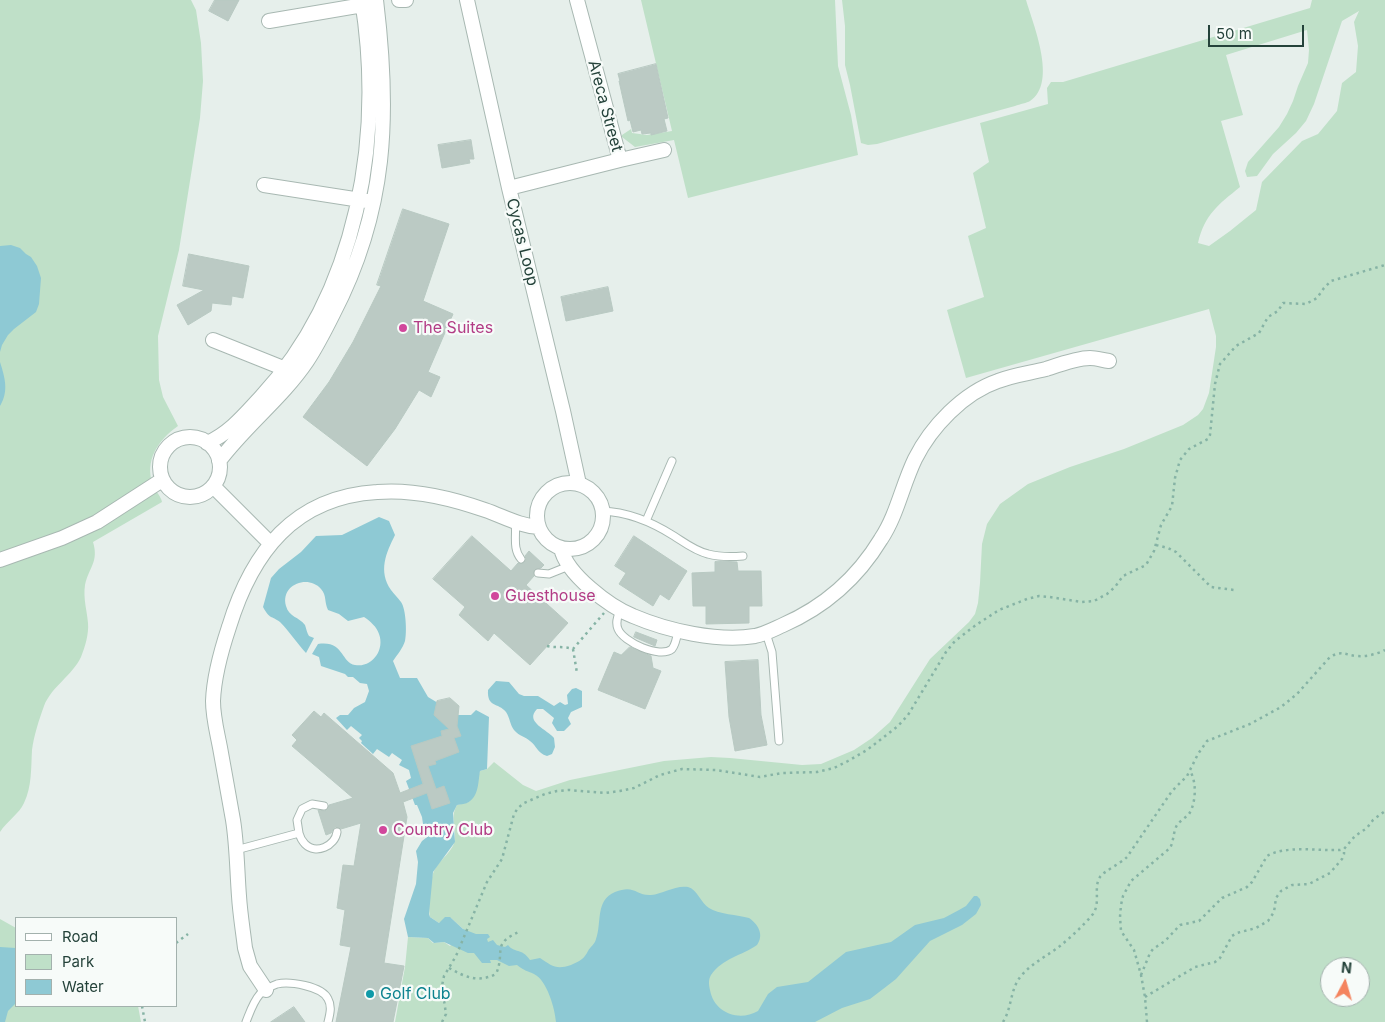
<!DOCTYPE html>
<html>
<head>
<meta charset="utf-8">
<style>
	body { margin:0 }
	#map { position:relative; width:1385px; height:1022px; overflow:hidden; background:#e6efeb; font-family:Inter,sans-serif }
	canvas { display:block }
	.legend { position:absolute; left:15px; top:917px; width:162px; height:90px; box-sizing:border-box; background:#f7fbf9; border:1px solid #a3b1ad; margin:0; padding:6px 9px; list-style:none; font-size:15px; color:#24423a }
	.legend li { display:flex; align-items:center; gap:10px; height:25px }
	.legend b { width:25px; border:1px solid #a3b1ad }
	.north { position:absolute; left:1320px; top:957px; width:50px; height:50px; box-sizing:border-box; background:#f7fbf9; border:1px solid #a3b1ad; border-radius:50%; rotate:6deg; font-size:14px; font-weight:700; line-height:20px; text-align:center; color:#24423a }
	.north::after { content:''; display:block; margin:auto; width:18px; height:22px; background:#f4845f; clip-path:polygon(50% 0,100% 100%,50% 72%,0 100%) }
	.scale { position:absolute; left:1208px; top:25px; width:96px; height:22px; box-sizing:border-box; border:2px solid #24423a; border-top:0; padding-left:6px; font-size:15px; line-height:18px; white-space:nowrap; color:#24423a; -webkit-text-stroke:4px #f7fbf9; paint-order:stroke }
</style>
</head>
<body>
<div id="map">
<canvas width="1385" height="1022"></canvas>
<ul class="legend">
<li><b style="height:6px;background:#fff"></b>Road</li>
<li><b style="height:14px;background:#bfe0c8"></b>Park</li>
<li><b style="height:14px;background:#8ec9d4"></b>Water</li>
</ul>
<div class="north">N</div>
<div class="scale">50 m</div>
</div>
<script>
const c = document.querySelector('canvas').getContext('2d');
c.lineJoin = 'round';
function fill(path, color) {
  c.fillStyle = color;
  c.fill(path, 'evenodd');
}
function trace(path, color, width, dash) {
  c.strokeStyle = color;
  c.lineWidth = width;
  c.lineCap = dash ? 'butt' : 'round';
  c.setLineDash(dash || []);
  c.stroke(path);
}
function write(font, color, halo, rows, align = 'center') {
  c.font = font + ' Inter,sans-serif';
  c.lineWidth = 4.5;
  c.setLineDash([]);
  c.textBaseline = 'middle';
  c.strokeStyle = halo;
  c.fillStyle = color;
  for (const [text, x, y, turn = 0] of rows) {
    c.save();
    c.translate(x, y);
    c.rotate((+turn || 0) * Math.PI / 180);
    c.textAlign = isNaN(turn) ? turn : align;
    if (halo) c.strokeText(text, 0, 0);
    c.fillText(text, 0, 0);
    c.restore();
  }
}
const green = new Path2D(`
	M0 0H191L196 10 201 43 203 81 200 118 179 250 158 336 159 380 163 397 178 426C158 440 144 461 153 485 155 491 161 496 162 502L93 542C99 562 89 567 85 585 83 599 87 610 88 623 89 634 85 647 81 657 72 676 52 686 44 706 39 720 34 735 32 750 31 767 32 787 24 803 19 814 7 821 0 832Z
	M641 0H835L838 66 851 115 858 155 688 198 674 140 635 147 622 137V135L631 129 632 133 647 135 672 131Z
	M842 0H1026C1033 24 1058 83 1030 101 1027 103 1020 104 1015 106L877 144 868 145 861 143 850 85 845 65V26Z
	M1312 0H1385V1022H395L405 967 408 937 428 938 433 943 444 942 450 946 463 929 451 918 439 923 430 917C428 908 430 879 434 871 439 860 454 851 455 839 456 827 450 816 457 805L469 802 471 799 480 771 487 769 494 762 523 785 536 791 570 780 664 761 711 757 730 758 802 765 821 764 854 750 872 738 890 722 930 659 969 622 975 614 978 603 980 583 982 544 987 524 1000 504 1028 484 1070 467 1124 449 1183 425 1198 415 1203 409 1209 393 1216 347V336L1209 309 966 378 947 310 984 297 968 236 986 228 973 173 989 162 980 123 1048 104 1047 88 1051 82H1063L1310 8ZM1359 11 1354 22 1358 46 1356 72 1342 83 1337 111 1318 134 1302 141 1262 182 1256 210 1230 231 1209 246 1198 243C1205 214 1218 205 1240 187L1221 121 1243 115 1226 55 1307 30 1309 50 1308 63 1298 86 1293 101 1287 114 1279 127 1248 162 1245 171 1247 177 1257 176 1273 154 1296 133 1306 121 1314 104 1342 21ZM1330 967H1360V997H1330Z
	M0 919 16 928V1006H138L141 1022H0Z`);
const water = new Path2D(`
	M11 245 20 248 26 254 31 257 37 266 41 278 39 304 36 312 14 329 8 335 2 345 0 352V246Z
	M0 362C5 378 9 391 0 406Z
	M379 517 389 521 395 535C386 553 378 571 391 590 394 594 398 598 401 602 406 609 407 632 405 641 403 648 397 655 393 661L400 678H417L428 697 458 715H471L476 710 489 717 487 769 480 771C478 782 479 795 469 802 466 804 461 804 457 805L453 813 455 842 433 872 429 914 430 917 439 923 445 917H450L463 929 476 934H488L490 937 487 939 488 942 493 940 497 945 505 947 508 945C515 954 521 947 530 960L540 958C552 966 556 970 571 965 580 961 584 959 588 951 590 947 595 944 596 939 602 923 595 900 615 892 635 884 636 896 651 895 663 894 675 885 688 887 697 889 701 903 709 908 718 914 738 915 749 918 759 925 764 935 757 945 741 956 723 958 711 975 708 980 709 985 710 990 714 1013 739 1022 758 1011L768 994 777 987 808 982 846 952 891 942 915 925 944 918 959 910 966 906 974 896H977L980 899 981 905 976 914 962 925 930 941 896 979 887 986 870 999 842 1008 815 1022H556C555 1009 547 980 534 974 526 970 526 972 517 965L509 966 497 960H490L491 963H482L474 953H468L444 942 434 943 428 938 408 937 404 919 416 884 418 862 416 851 422 841 436 830 437 828 423 824 422 817 417 805H415L406 781 411 778 409 770 399 765 402 760 392 753 389 757 377 749 373 754 361 743 362 741 359 738 362 735 351 726 347 730 336 718 340 715H348L354 708 365 702 369 691 367 684 360 683 353 677H348L345 674 321 666 319 657 312 654 318 644C344 640 341 663 355 665 372 668 385 650 379 634 377 627 370 621 364 617L348 621 339 614 328 610C324 602 327 596 321 589 308 574 280 585 286 606 289 617 299 617 305 625 306 628 307 633 309 636L314 638 306 653C297 643 289 631 280 622 271 615 270 620 263 607L271 578 279 569 301 552 316 536 342 535Z
	M496 681 509 682 519 694 524 696H538L554 706 560 702 565 705 568 704 567 695 572 689 576 688 582 691V707L571 712 568 718 571 724 564 731H557L552 723 554 718 543 709H537C524 722 548 730 554 738L555 747 552 754 547 756C537 753 537 746 530 741 525 736 520 737 514 730 510 725 510 718 506 712 498 702 487 708 488 690Z
	M0 947 16 948V1003L8 1011 5 1022H0Z`);
const building = new Path2D(`
	M215 0H239L228 21 209 11Z
	M656 64 668 118 664 119 667 131 651 135V133L642 134 641 130 633 132 630 120 628 121 619 81H620L618 74Z
	M471 140 474 159H469L470 163 442 168 438 145Z
	M403 209 449 224 423 301 453 314 428 372 440 377 431 397 419 390 395 429 367 466 303 417 329 382 353 342 381 286 377 285Z
	M189 254 249 266 243 298 232 296 231 305 212 303 211 311 188 325 177 305 204 290 183 286Z
	M608 287 613 311 566 321 561 297Z
	M472 536 511 571 518 563H524L526 559 525 556 529 551 544 565 541 568 534 570V576L526 585 568 623 530 665 494 633 488 641 459 615 465 607 433 579Z
	M634 536 687 571 669 600 660 594 653 606 619 584 626 573 615 566Z
	M720 561 737 562 738 571H761L762 606H749V623L706 624V606H693L692 573 715 572V562Z
	M636 632 657 640 655 646 634 637Z
	M630 647 651 656 653 668 661 671 645 709 598 690 614 652 621 655Z
	M758 660 761 715 767 745 735 751 729 717 725 662Z
	M450 698 459 706 457 726 461 736 454 738 459 752 435 761 436 764 428 766 436 789 444 786 450 803 432 809 427 793 403 802 407 817 384 963 404 966 393 1022H336L351 947 340 945 345 910 337 908 343 865 354 866 361 823 341 829 335 827 331 833 326 835 318 810 325 811 328 809 329 805 353 798 292 746 297 740 292 735 314 711 321 717 324 713 393 773 400 793 423 784 411 746 442 736 441 731 449 729 434 715 437 701Z
	M294 1007 305 1022H271Z`);
const path = new Path2D(`
	M1156 545 1168 548 1176 552 1211 587 1234 590
	M547 646C556 648 564 646 573 649L604 613
	M573 649 577 673
	M176 943 188 934
	M449 968C465 977 478 983 496 974 506 951 490 944 521 931
	M1141 975 1150 953 1153 949 1165 941 1180 925 1199 921 1222 898 1247 887 1252 882 1267 856C1286 845 1318 851 1340 850L1344 849 1355 836 1367 828 1373 820 1385 811
	M1145 997 1195 967 1215 962 1220 958 1232 936 1237 933 1256 928 1268 921 1274 912 1276 898 1281 891 1292 885 1309 884 1330 873 1342 859 1344 854V849
	M142 1006 145 1022
	M442 1022 446 1014 442 986 444 976 456 956 487 882 502 859 514 814 518 808 524 803 545 794 557 791 569 790 605 793 620 791 634 788 660 775 682 769 716 770 760 777 782 773 817 772 834 768 848 761 867 750 898 726 908 715 946 652 955 641 976 625 999 610 1027 599 1039 596 1050 597 1082 602 1094 601 1107 594 1115 587 1123 576 1146 565 1154 551 1161 525 1172 506 1175 478 1180 460 1189 449 1208 439 1210 435 1215 384 1220 364 1236 346 1259 333 1268 317 1278 311 1283 303 1306 304 1317 298 1324 288 1331 281 1385 265
	M1003 1022C1012 1008 1010 989 1021 976 1032 963 1047 956 1060 946 1071 937 1084 925 1093 914 1101 902 1093 888 1100 877 1104 871 1120 864 1127 857L1172 791 1187 776 1198 754 1207 741 1250 724 1281 707 1297 694 1330 657C1342 650 1345 655 1357 656 1366 657 1377 654 1385 650
	M1147 1022 1145 997 1141 975 1134 950 1121 931 1120 917 1121 905 1123 896 1131 881 1170 848C1174 841 1173 832 1177 825 1180 821 1185 818 1189 814 1196 803 1197 782 1190 771`);
const service = new Path2D(`
	M602 511C629 512 652 522 674 536 685 543 695 551 708 554 719 557 731 557 743 556
	M646 521 672 461
	M515 522C517 535 512 548 521 559
	M538 573 549 574 569 566
	M620 610C618 616 615 622 618 629 623 642 660 659 672 649 676 644 677 636 678 630
	M766 633 772 652 779 741
	M299 833 297 820 302 809 312 804 324 806
	M236 850 299 833C300 837 302 841 305 844 316 855 335 846 337 832
	M246 1022C250 1012 253 1002 260 994 265 990 271 986 277 984 289 981 322 986 328 999 332 1006 330 1014 328 1022`);
const minor = new Path2D(`
	M399 0H406
	M467 0 509 188 563 411 579 484
	M269 21 363 5 371 0
	M620 160 664 150
	M264 185 367 201
	M509 188 620 160 577 0
	M213 340 293 372
	M160 467a30 30 0 1 1 60 0a30 30 0 1 1-60 0Z
	M207 443C230 433 245 414 261 397 358 292 384 137 362 0
	M219 461C246 425 282 398 307 361 317 346 325 330 333 314 387 210 390 115 376 0
	M537 516a33 33 0 1 1 66 0a33 33 0 1 1-66 0Z
	M213 486 270 543
	M561 548C566 574 610 607 633 616 668 631 718 642 755 636 765 634 774 629 783 625 824 607 858 577 881 539 897 515 902 486 915 459 931 427 963 393 998 381 1013 375 1030 373 1046 369 1058 365 1077 358 1090 358 1096 358 1102 360 1109 361
	M0 560 62 538 97 522 162 480
	M266 990 250 966 245 948C243 931 240 913 239 896 237 870 237 845 233 820 229 798 225 775 221 753 218 735 213 719 213 701 214 675 221 651 229 627 252 552 294 497 377 492 413 489 451 498 485 510 503 516 519 526 539 527`);
const markers = [
	[403,328,5,"#d1479c"],
	[495,596,5,"#d1479c"],
	[383,830,5,"#d1479c"],
	[370,994,5,"#0f9aa8"]
];
const streetNames = [
	["Areca Street",605,106,75],
	["Cycas Loop",522,242,76]
];
const hotelNames = [
	["The Suites",413,328],
	["Guesthouse",505,596],
	["Country Club",393,830]
];
const cultureNames = [
	["Golf Club",380,994]
];
fill(green, '#bfe0c8');
fill(water, '#8ec9d4');
fill(building, '#bbcac4');
trace(building, '#b8c9c2', 1);
trace(service, '#a8b8b2', 9);
trace(minor, '#a8b8b2', 16);
trace(path, '#86b3a5', 2.5, [2.5, 4]);
trace(service, '#fff', 7);
trace(minor, '#fff', 14);
for (const [x, y, r, color] of markers) {
  const dot = new Path2D();
  dot.arc(x, y, r, 0, 2 * Math.PI);
  c.fillStyle = color;
  c.fill(dot);
  trace(dot, '#f7fbf9', 2);
}
write('16px', '#24423a', '#f7fbf9', streetNames);
write('16px', '#b23c85', '#f7fbf9', hotelNames, 'left');
write('16px', '#0d838f', '#f7fbf9', cultureNames, 'left');
</script>
</body>
</html>
